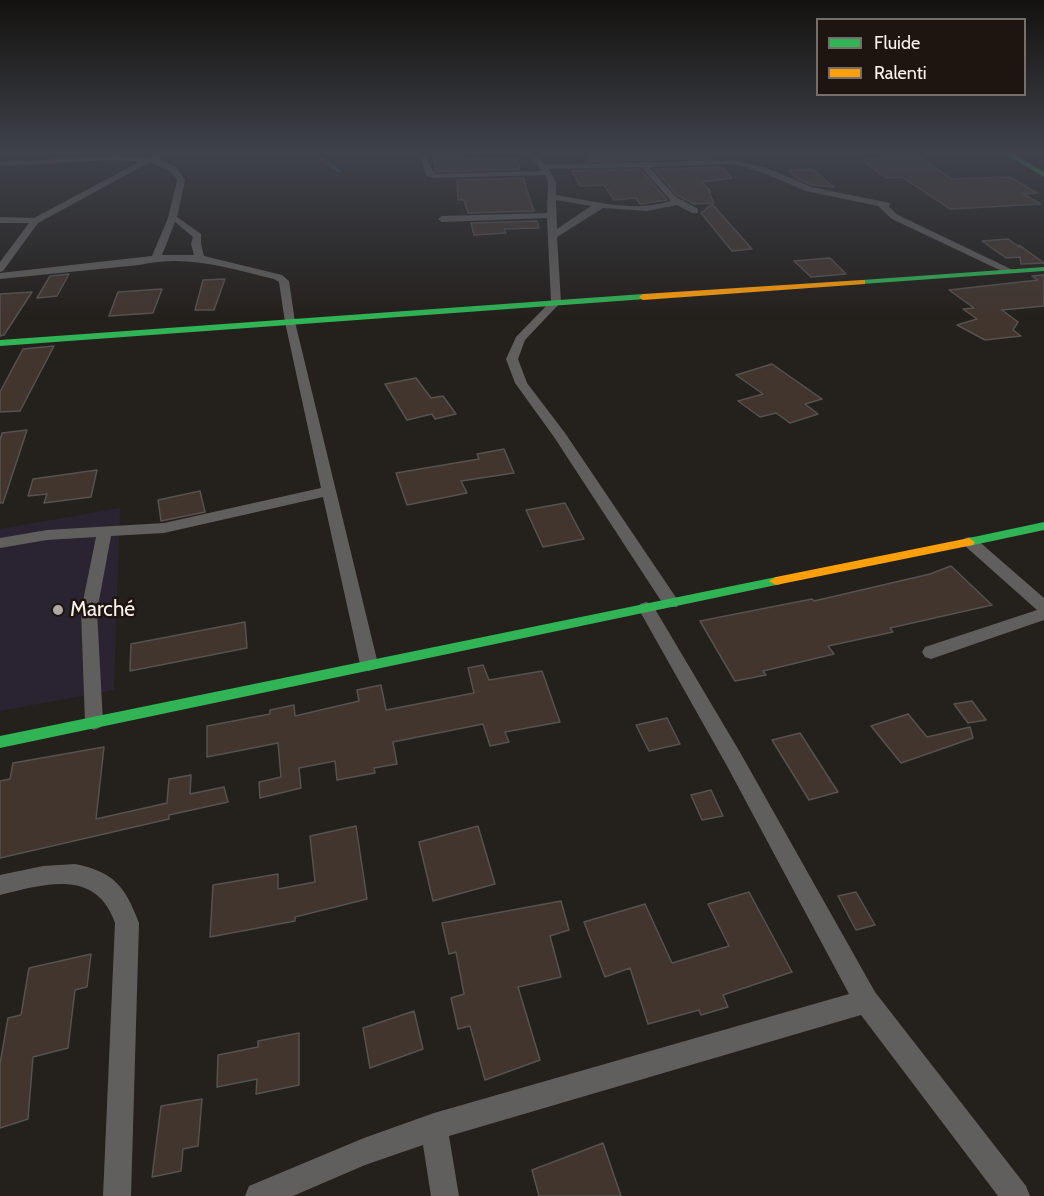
<!DOCTYPE html>
<html>
<head>
<meta charset="utf-8">
<style>
	body { margin:0 }
	#map { position:relative; width:1044px; height:1196px; overflow:hidden; background:#24201c; font-family:Cabin,sans-serif }
	canvas { display:block }
	.legend { position:absolute; left:816px; top:18px; width:210px; height:78px; box-sizing:border-box; background:#1f1510; border:2px solid #776e69; margin:0; padding:8px 10px; list-style:none; font-size:18px; color:#faf3ef }
	.legend li { display:flex; align-items:center; gap:12px; height:30px }
	.legend b { width:30px; border:2px solid #776e69 }
</style>
</head>
<body>
<div id="map">
<canvas width="1044" height="1196"></canvas>
<ul class="legend">
<li><b style="height:8px;background:#30b455"></b>Fluide</li>
<li><b style="height:8px;background:#ff9f0a"></b>Ralenti</li>
</ul>
</div>
<script>
const c = document.querySelector('canvas').getContext('2d');
c.lineJoin = 'round';
function fill(path, color) {
  c.fillStyle = color;
  c.fill(path, 'evenodd');
}
function trace(path, color, width, dash) {
  c.strokeStyle = color;
  c.lineWidth = width;
  c.lineCap = dash ? 'butt' : 'round';
  c.setLineDash(dash || []);
  c.stroke(path);
}
function write(font, color, halo, rows, align = 'center') {
  c.font = font + ' Cabin,sans-serif';
  c.lineWidth = 5;
  c.setLineDash([]);
  c.textBaseline = 'middle';
  c.strokeStyle = halo;
  c.fillStyle = color;
  for (const [text, x, y, turn = 0] of rows) {
    c.save();
    c.translate(x, y);
    c.rotate((+turn || 0) * Math.PI / 180);
    c.textAlign = isNaN(turn) ? turn : align;
    if (halo) c.strokeText(text, 0, 0);
    c.fillText(text, 0, 0);
    c.restore();
  }
}
const commercial = new Path2D(`
	M120 508 114 690 0 711V529Z`);
const green = new Path2D(`
	M719 152H933L725 158Z`);
const stream = new Path2D(`
	M311 152 339 171`);
const building = new Path2D(`
	M435 152H463L465 160 516 158 520 169 436 172 432 153Z
	M590 152H708L714 158 589 162 587 157H592Z
	M918 156 952 179 1010 177 1037 193 1023 194 1041 204 950 209 902 177 886 178 861 159Z
	M722 167 732 178 702 182 711 192H709L714 203 694 204 677 195 654 169Z
	M640 169 667 200 640 204 636 198 614 200 604 185 580 186 572 171Z
	M812 169 834 187 812 185 798 179 789 170Z
	M523 178 534 211 468 213 464 200H458L457 180Z
	M712 204 752 249 732 251 701 213Z
	M537 221 539 228 504 229 506 233 474 235 471 223Z
	M1008 239 1019 247V245L1044 263 1021 264 1020 257 1006 258 982 241Z
	M830 258 846 274 811 277 794 261Z
	M69 274 57 296 37 298 50 276Z
	M1044 275V306L1002 310 1018 322 1013 330 1021 336 985 340 957 325 977 319 963 309 974 308 949 290 1038 280 1032 276Z
	M225 279 214 310H195L203 280Z
	M162 289 153 313 109 316 118 292Z
	M32 292 4 335 0 336V294Z
	M54 346 20 411 0 412V392L23 349Z
	M772 364 822 399 805 404 818 414 790 423 776 413 760 417 738 401 763 394 736 375Z
	M416 378 431 398 443 396 456 414 435 419 432 414 407 420 385 384Z
	M27 430 3 503H0V440L2 433Z
	M504 449 514 473 461 481 467 493 407 505 396 473 479 459 477 454Z
	M97 470 91 497 44 503 47 494 28 496 33 479Z
	M200 491 205 512 161 521 158 500Z
	M565 503 584 539 543 547 526 510Z
	M951 566 992 605 890 628 893 632 828 646 834 654 763 671 766 675 735 681 700 621 812 599 814 601 930 574Z
	M245 622 247 648 130 671 131 644Z
	M483 665 489 680 542 671 560 722 505 732 509 742 490 746 483 724 393 742 397 764 374 768 375 773 337 780 335 761 299 768 301 788 260 798 259 782 281 777 278 743 207 757V726L270 714V710L294 705 295 716 359 701 357 690 381 685 386 710 474 693 468 668Z
	M972 701 986 720 968 723 954 704Z
	M908 714 927 737 970 727 973 738 901 763 871 726Z
	M667 718 680 744 649 751 636 725Z
	M800 733 838 792 809 800 772 740Z
	M104 747 96 819 167 803 169 779 191 775 190 794 224 787 228 802 169 815V819L0 858V781L10 779 13 763Z
	M711 790 723 816 702 820 691 795Z
	M356 826 367 899 295 917V921L210 937 213 885 278 874V889L315 882 310 836Z
	M478 826 495 884 433 901 419 842Z
	M749 892 792 972 723 995 728 1007 701 1015 699 1010 648 1024 630 968 605 977 584 922 645 904 672 963 729 946 708 904Z
	M856 892 875 925 856 930 838 896Z
	M561 901 569 930 550 936 561 977 518 987 540 1060 485 1080 470 1026 458 1029 451 998 464 994 456 952 449 954 442 923Z
	M91 954 87 987 75 990 68 1048 33 1057 28 1119 0 1128V1064L8 1018 21 1015 29 968Z
	M414 1011 423 1049 370 1068 363 1028Z
	M299 1033V1085L256 1094 257 1079 217 1087 218 1055 258 1047V1041Z
	M202 1099 198 1146 183 1149 181 1171 152 1177 161 1106Z
	M603 1143 621 1196H539L532 1170Z`);
const street = new Path2D(`
	M158 152H167L158 158 176 167 185 180 177 217 201 234V244L204 256 282 275 289 281 295 322 378 664 375 669 369 671 363 669 360 664 323 497 164 533 111 536 97 611 103 722 101 727 94 730 87 727 85 722 81 611 96 537 47 540 0 548V538L47 530 164 523 321 488 285 322 279 282 274 279C228 268 187 254 139 265L0 279V273L152 256 168 218 177 180 170 171 150 162 38 223 3 271 0 272V262L29 223H0V217L34 218 139 162 116 160 0 166V162L116 156 147 158ZM175 222 193 237 191 244 194 255H162Z
	M411 152C428 152 427 162 435 174L542 171 533 160 532 152H540L541 160 545 165 734 160 767 168 811 187 890 203 889 207 898 215 1015 271 1006 273 892 219 878 206 806 191 761 172 734 164 649 167 676 197 698 209V213H692L677 205 647 211 603 208 557 237 561 302 525 340 518 359 527 383 565 433 677 599 679 603 677 607H665L554 437 515 383 506 359 516 337 551 301 547 218 442 222 438 219 442 216 547 213 548 183 545 175 433 178 426 175 421 160ZM641 167 671 201C633 213 594 201 556 195V183L549 169ZM556 200 591 206 557 229Z
	M970 537 975 538 1044 598V620L931 659 925 657 922 652 925 647 1037 610 965 546 962 542 965 538Z
	M646 602 652 604 741 754 875 992 1026 1186 1030 1196H998L861 1015 449 1136 459 1196H431L423 1145 365 1165 293 1196H245L249 1186 364 1138 434 1113 849 994 727 766 638 608 640 604Z
	M75 864C114 872 125 886 139 923L131 1196H103L115 923C96 868 45 884 0 895V875L43 866Z`);
const fast = new Path2D(`
	M1002 152H1009L1044 172V177Z
	M1044 267V271L862 284 858 282 862 280Z
	M643 294 647 297 646 299 0 346V340Z
	M1044 522V530L969 546 963 542 969 538Z
	M776 577 783 581 781 584 0 748V736Z`);
const slow = new Path2D(`
	M862 280H865V284L643 300 639 297 643 294Z
	M969 538 975 542 973 545 776 585 769 581 776 577Z`);
const markers = [
	[58,610,6,"#afa9a5"]
];
const poiNames = [
	["Marché",70,610]
];
fill(commercial, '#2a2432');
fill(green, '#323d12');
trace(stream, '#1d5e6a', 3);
fill(building, '#42352e');
trace(building, '#56524f', 1.5);
fill(street, '#615f5d');
fill(fast, '#30b455');
fill(slow, '#ff9f0a');
const sky = c.createLinearGradient(0, 0, 0, 319);
sky.addColorStop(0, '#14120f');
sky.addColorStop(0.48, '#3f424b');
sky.addColorStop(1, '#3f424b00');
c.fillStyle = sky;
c.fillRect(0, 0, 1044, 319);
for (const [x, y, r, color] of markers) {
  const dot = new Path2D();
  dot.arc(x, y, r, 0, 2 * Math.PI);
  c.fillStyle = color;
  c.fill(dot);
  trace(dot, '#1f1510', 2);
}
write('21px', '#faf3ef', '#1f1510', poiNames, 'left');
</script>
</body>
</html>
